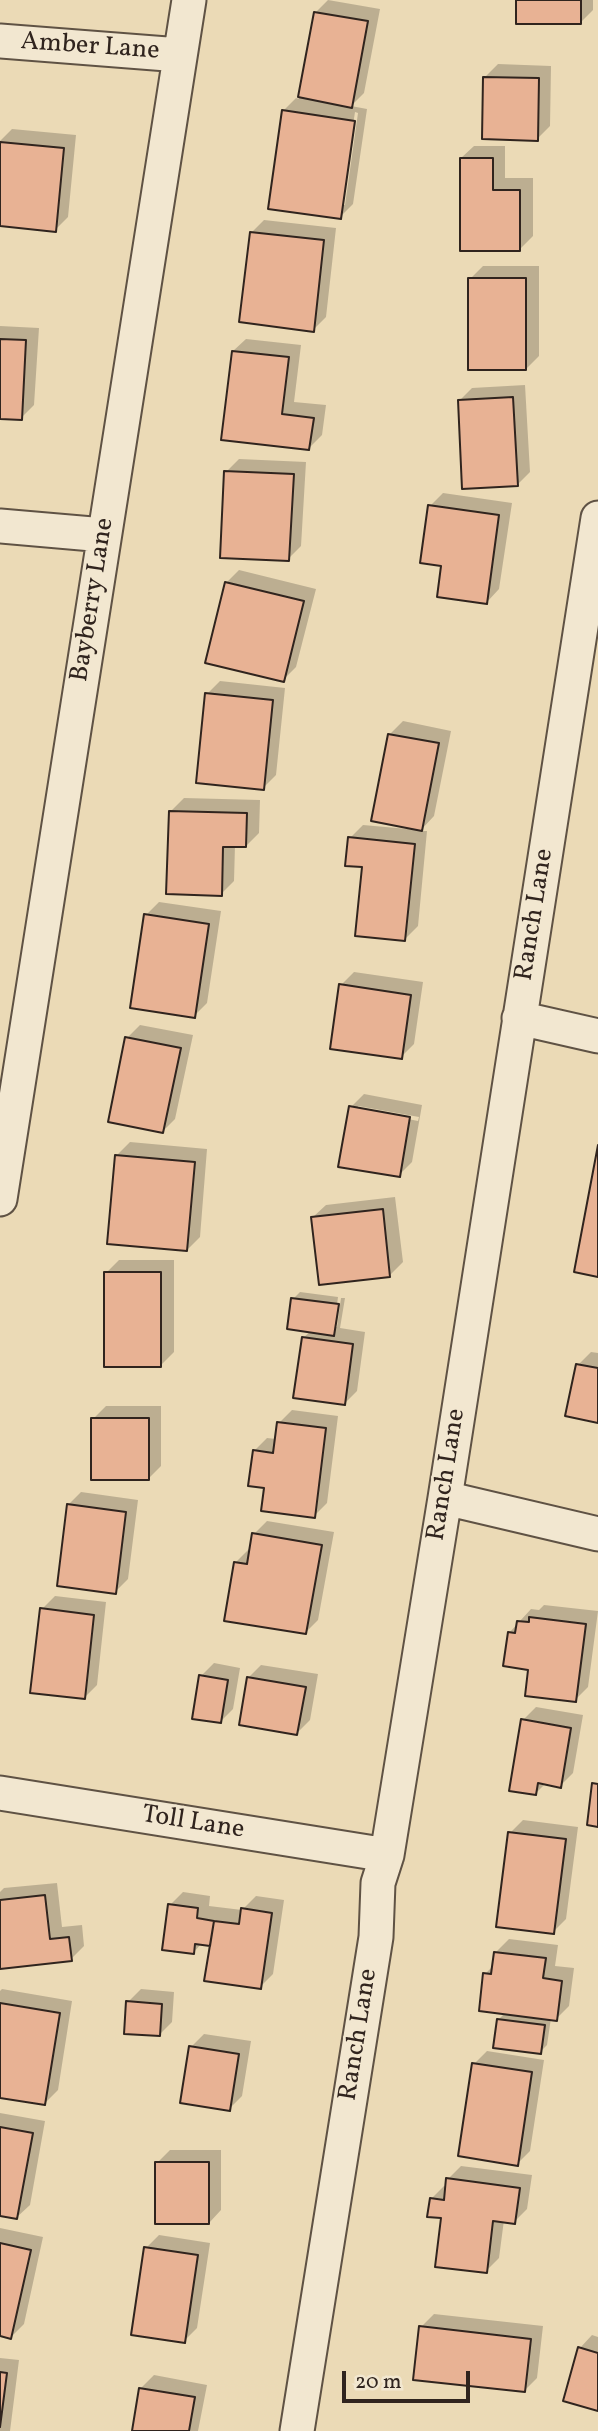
<!DOCTYPE html>
<html>
<head>
<meta charset="utf-8">
<style>
	body { margin:0 }
	#map { position:relative; width:598px; height:2431px; overflow:hidden; background:#ebdab6; font-family:Vollkorn,serif }
	canvas { display:block }
	.scale { position:absolute; left:342px; top:2371px; width:128px; height:32px; box-sizing:border-box; border:4px solid #30241e; border-top:0; padding-left:9px; font-size:21px; line-height:24px; white-space:nowrap; color:#30241e; -webkit-text-stroke:5px #f2e7d0; paint-order:stroke }
</style>
</head>
<body>
<div id="map">
<canvas width="598" height="2431"></canvas>
<div class="scale">20 m</div>
</div>
<script>
const c = document.querySelector('canvas').getContext('2d');
c.lineJoin = 'round';
function fill(path, color) {
  c.fillStyle = color;
  c.fill(path, 'evenodd');
}
function trace(path, color, width, dash) {
  c.strokeStyle = color;
  c.lineWidth = width;
  c.lineCap = dash ? 'butt' : 'round';
  c.setLineDash(dash || []);
  c.stroke(path);
}
function write(font, color, halo, rows, align = 'center') {
  c.font = font + ' Vollkorn,serif';
  c.lineWidth = 5;
  c.setLineDash([]);
  c.textBaseline = 'middle';
  c.strokeStyle = halo;
  c.fillStyle = color;
  for (const [text, x, y, turn = 0] of rows) {
    c.save();
    c.translate(x, y);
    c.rotate((+turn || 0) * Math.PI / 180);
    c.textAlign = isNaN(turn) ? turn : align;
    if (halo) c.strokeText(text, 0, 0);
    c.fillText(text, 0, 0);
    c.restore();
  }
}
const shadow = new Path2D(`
	M328 0 380 9 364 93 351 106 367 109 353 204 340 217 283 111 296 98 299 99 316 12ZM355 112 358 113 345 205H341Z
	M518 0H593V10L580 23Z
	M498 64 551 66 550 126 537 139 485 77Z
	M12 129 76 135 68 217 55 230 0 224V141Z
	M474 146H505V178H533V236L520 249 461 158Z
	M264 220 336 228 326 317 313 330 251 233Z
	M483 266H539V356L526 369 470 279Z
	M0 326 39 328 34 405 21 418 0 417Z
	M246 339 301 345 294 402 326 405 322 435 309 448 233 351Z
	M525 385 530 472 517 485 459 401 472 388Z
	M239 459 306 462 301 546 288 559 226 472Z
	M443 493 512 503 499 589 487 602 443 565 430 506Z
	M239 570 316 589 296 667 283 680 226 583Z
	M220 681 285 688 276 775 263 788 207 694Z
	M403 721 451 731 434 816 420 831H427L418 926 405 939 350 838 363 825 408 829 390 734Z
	M184 798 260 800 259 833 246 846 235 845 234 881 221 894 171 811Z
	M159 902 221 911 207 1003 194 1016 146 915Z
	M354 972 423 982 414 1044 401 1057 341 985Z
	M140 1025 193 1035 175 1119 162 1132 127 1038Z
	M364 1094 422 1105 412 1162 399 1175 351 1107ZM358 1106 419 1117 418 1121 358 1109Z
	M130 1142 207 1149 200 1237 187 1250 117 1155Z
	M395 1197 403 1262 390 1275 313 1217 326 1205Z
	M119 1260H174V1352L161 1365 106 1273Z
	M300 1292 338 1297 334 1327H337L341 1298H345L340 1328 365 1332 357 1391 344 1404 303 1338 311 1331 293 1299Z
	M591 1352 598 1353V1421L578 1365Z
	M106 1406H161V1466L148 1479 93 1419Z
	M292 1410 338 1416 327 1503 314 1516 265 1487 254 1451 267 1438 276 1439 279 1423Z
	M81 1492 138 1500 128 1579 115 1592 68 1505Z
	M267 1521 334 1532 318 1620 305 1633 236 1562 249 1549 251 1550 254 1534Z
	M55 1596 106 1602 97 1685 84 1698 42 1609Z
	M544 1605 598 1611 588 1687 575 1700 530 1668 509 1633 531 1609 539 1610Z
	M214 1663 240 1668 233 1709 220 1722 201 1676Z
	M261 1665 318 1674 310 1720 297 1733 248 1678Z
	M536 1707 583 1715 573 1773 560 1786 546 1783 535 1794 523 1720Z
	M523 1820 578 1827 566 1919 553 1932 510 1833Z
	M57 1883 62 1927 82 1925 84 1946 71 1959 0 1967V1892L4 1888Z
	M183 1892 210 1896 209 1906 242 1910 256 1896 284 1900 273 1974 260 1987 212 1944 202 1943 193 1953 170 1905Z
	M509 1939 558 1945 555 1966 574 1968 569 2006 556 2019 551 2018 547 2045 540 2052 498 2020 505 2013 485 1974 494 1965 496 1952Z
	M2 1989 72 2001 58 2090 45 2103 0 2096V1991Z
	M141 1989 174 1992 172 2022 159 2035 128 2002Z
	M204 2034 251 2041 242 2096 229 2109 191 2047Z
	M487 2051 544 2060 530 2151 517 2164 474 2064Z
	M0 2113 45 2121 30 2205 17 2217 0 2214Z
	M170 2150H221V2210L209 2223 157 2163Z
	M461 2166 532 2175 527 2209 514 2222 504 2220 499 2258 486 2271 431 2199 444 2186 447 2187 448 2179Z
	M0 2228 43 2237 24 2324 11 2337 0 2334Z
	M159 2235 210 2243 197 2328 184 2341 146 2248Z
	M434 2314 543 2326 537 2378 524 2391 421 2327Z
	M592 2335 598 2337V2409L580 2348Z
	M0 2358 19 2360 10 2431H0Z
	M154 2375 207 2385 198 2431H133L141 2388Z`);
const building = new Path2D(`
	M516 0H581V24H516Z
	M314 12 368 21 352 108 298 97Z
	M483 77 539 78 538 141 482 139Z
	M282 110 355 121 341 219 268 209Z
	M0 142 64 148 56 232 0 226Z
	M460 158H493V190H520V251H460Z
	M250 232 324 240 314 332 239 322Z
	M468 278H526V370H468Z
	M0 339 26 340 22 420 0 419Z
	M232 351 289 357 282 414 314 418 309 450 221 440Z
	M513 397 518 486 462 489 458 400Z
	M224 471 294 474 289 561 220 558Z
	M428 505 499 515 487 604 437 597 441 566 420 563Z
	M225 582 304 601 284 682 205 663Z
	M205 693 273 700 264 790 196 783Z
	M388 734 439 743 422 831 371 821Z
	M169 811 247 813 246 847H223L222 896 166 894Z
	M348 837 415 844 405 941 355 936 362 867 345 866Z
	M144 914 209 924 195 1018 130 1008Z
	M339 984 411 995 402 1059 330 1049Z
	M125 1037 181 1048 163 1133 108 1122Z
	M349 1106 410 1117 400 1177 338 1167Z
	M598 1145V1277L574 1272Z
	M115 1155 195 1162 187 1251 107 1244Z
	M383 1209 390 1277 319 1285 311 1217Z
	M104 1272H161V1367H104Z
	M291 1298 339 1304 334 1336 287 1329Z
	M302 1337 353 1344 345 1405 293 1398Z
	M576 1364 598 1368V1423L565 1416Z
	M91 1418H149V1480H91Z
	M277 1422 326 1428 315 1518 261 1511 264 1488 248 1486 253 1450 273 1453Z
	M67 1504 126 1512 116 1594 57 1586Z
	M252 1533 322 1545 306 1634 224 1621 234 1562 247 1564Z
	M40 1608 94 1615 85 1699 30 1693Z
	M529 1617 586 1624 576 1702 525 1696 528 1670 503 1666 508 1632 515 1633 517 1621 529 1622Z
	M199 1675 228 1680 221 1723 192 1719Z
	M247 1677 306 1687 297 1735 239 1725Z
	M521 1719 571 1728 561 1788 538 1783 536 1795 509 1791Z
	M592 1783 598 1784V1827L587 1825Z
	M508 1832 566 1839 554 1934 496 1927Z
	M45 1895 50 1939 69 1937 72 1961 0 1969V1900Z
	M168 1904 198 1908 197 1918 214 1921 210 1946 195 1944 194 1954 162 1950Z
	M241 1908 272 1913 261 1989 204 1981 214 1921 239 1924Z
	M494 1952 546 1958 543 1978 562 1981 557 2021 479 2011 483 1973 491 1974Z
	M126 2001 162 2004 160 2036 124 2034Z
	M0 2003 60 2013 45 2105 0 2098Z
	M497 2019 545 2025 541 2054 493 2048Z
	M189 2046 239 2054 230 2111 180 2103Z
	M472 2063 532 2072 518 2166 458 2156Z
	M0 2127 33 2133 17 2219 0 2216Z
	M155 2162H209V2224H155Z
	M446 2178 520 2188 515 2224 493 2221 487 2273 435 2267 441 2218 427 2217 430 2198 444 2200Z
	M0 2243 31 2250 11 2339 0 2336Z
	M144 2247 198 2255 185 2343 131 2335Z
	M419 2326 531 2339 525 2392 413 2380Z
	M578 2347 598 2353V2411L563 2401Z
	M0 2372 7 2373 0 2427Z
	M139 2388 195 2397 189 2431H132Z`);
const minor = new Path2D(`
	M0 41 180 55
	M0 526 104 535
	M519 1018 598 1036
	M0 1199 189 0
	M445 1498 598 1534
	M0 1793 387 1855
	M297 2431 376 1937 378 1883 387 1855 445 1498 598 518`);
const streetNames = [
	["Amber Lane",90,48,4],
	["Bayberry Lane",94,600,-81],
	["Ranch Lane",536,915,-81],
	["Ranch Lane",448,1475,-81],
	["Toll Lane",193,1824,9],
	["Ranch Lane",360,2035,-81]
];
fill(shadow, '#0003');
fill(building, '#e8b294');
trace(building, '#30241e', 2);
trace(minor, '#5f5244', 37);
trace(minor, '#f2e7d0', 33);
write('26px', '#30241e', '#f2e7d0', streetNames);
</script>
</body>
</html>
